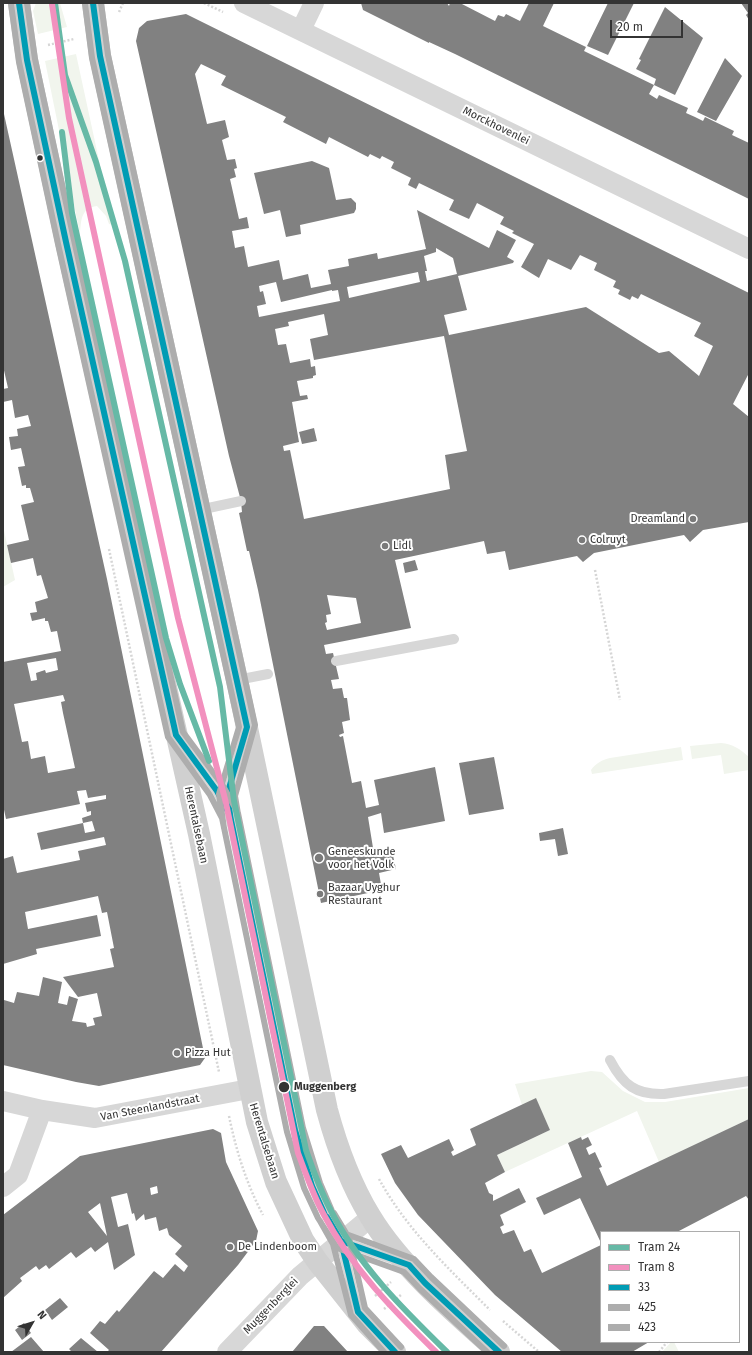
<!DOCTYPE html>
<html>
<head>
<meta charset="utf-8">
<style>
	body { margin:0 }
	#map { position:relative; width:752px; height:1355px; overflow:hidden; background:#fff; font-family:"Fira Sans",sans-serif }
	canvas { display:block }
	.frame { position:absolute; inset:0; border:4px solid #333; pointer-events:none }
	.legend { position:absolute; left:600px; top:1231px; width:140px; height:112px; box-sizing:border-box; background:#fff; border:1px solid #adadad; margin:0; padding:5px 7px; list-style:none; font-size:12px; color:#333 }
	.legend li { display:flex; align-items:center; gap:8px; height:20px }
	.legend b { width:20px; border:1px solid #adadad }
	.north { position:absolute; left:12px; top:1303px; width:40px; height:40px; -webkit-text-stroke:3px #fff; paint-order:stroke; rotate:51deg; font-size:11px; font-weight:700; line-height:16px; text-align:center; color:#333 }
	.north::after { content:''; display:block; margin:auto; width:14px; height:18px; background:#333; clip-path:polygon(50% 0,100% 100%,50% 72%,0 100%) }
	.scale { position:absolute; left:610px; top:20px; width:73px; height:18px; box-sizing:border-box; border:2px solid #333; border-top:0; padding-left:5px; font-size:12px; line-height:14px; white-space:nowrap; color:#333; -webkit-text-stroke:3px #fff; paint-order:stroke }
</style>
</head>
<body>
<div id="map">
<canvas width="752" height="1355"></canvas>
<div class="frame"></div>
<ul class="legend">
<li><b style="height:5px;background:#66b9a6"></b>Tram 24</li>
<li><b style="height:5px;background:#f290be"></b>Tram 8</li>
<li><b style="height:5px;background:#009cb4"></b>33</li>
<li><b style="height:5px;background:#adadad"></b>425</li>
<li><b style="height:5px;background:#adadad"></b>423</li>
</ul>
<div class="north">N</div>
<div class="scale">20 m</div>
</div>
<script>
const c = document.querySelector('canvas').getContext('2d');
c.lineJoin = 'round';
function fill(path, color) {
  c.fillStyle = color;
  c.fill(path, 'evenodd');
}
function trace(path, color, width, dash) {
  c.strokeStyle = color;
  c.lineWidth = width;
  c.lineCap = dash ? 'butt' : 'round';
  c.setLineDash(dash || []);
  c.stroke(path);
}
function write(font, color, halo, rows, align = 'center') {
  c.font = font + ' "Fira Sans",sans-serif';
  c.lineWidth = 4;
  c.setLineDash([]);
  c.textBaseline = 'middle';
  c.strokeStyle = halo;
  c.fillStyle = color;
  for (const [text, x, y, turn = 0] of rows) {
    c.save();
    c.translate(x, y);
    c.rotate((+turn || 0) * Math.PI / 180);
    c.textAlign = isNaN(turn) ? turn : align;
    if (halo) c.strokeText(text, 0, 0);
    c.fillText(text, 0, 0);
    c.restore();
  }
}
const green = new Path2D(`
	M36 3H60L67 27 38 34 33 11Z
	M76 54 113 225 109 224 106 216 97 206C81 208 81 220 80 234L45 61Z
	M3 526 15 580 3 587Z
	M721 743C733 744 740 749 749 757V770L724 774 721 755 692 759 690 746Z
	M681 747 683 760 592 774 591 770C596 763 602 760 610 758Z
	M591 1071 602 1072 623 1091 645 1102H665L749 1088V1119L659 1162 637 1111 505 1172 497 1155 550 1130 536 1099 522 1105 515 1084Z
	M671 1342H674L679 1352H662Z`);
const building = new Path2D(`
	M361 3H447L449 6 450 3H460L495 21 498 15 504 17 506 14 520 21 529 3H554L543 26 586 47 584 51 654 85 649 94 657 99 659 95 688 108 686 113 695 117 703 121 705 117 734 131 732 135 749 143V199L455 54 429 42V43L363 10Z
	M608 3H634L608 55 587 46Z
	M741 3H749V20L746 15 748 13Z
	M665 7 703 38 675 95 654 85 656 79 636 69 641 60 639 59Z
	M186 14 749 293V373L733 404 749 417V522L703 530 690 542 684 535 594 553 583 562 577 556 509 570 505 551 487 554 484 541 395 560 411 628 324 645 326 654 333 653 339 679 331 680 333 689 342 688 344 698H347L350 720 342 722 344 733 339 735 340 737 343 736 352 783 361 781 366 808 379 805 374 780 435 767 445 821 384 833 381 813 368 817 374 854 392 851 396 869 379 873 382 890 321 903 258 590 249 551H247L239 513 242 512 241 501 229 456 136 41 139 28 147 21ZM201 64 226 76 221 85 286 117 283 122 326 144 329 137 368 157 370 154 380 159 382 156 394 162 391 168 411 178 408 185 416 189 419 183 454 200 449 210 469 219 477 203 504 217 500 224 514 231 512 233 534 244 521 267 539 278 548 259 571 270 580 255 597 263 594 270 616 281 613 287 620 290 618 294 630 300 632 296 638 299 641 294 701 323 694 336 713 346 699 376 669 351 659 353 586 307 449 335 444 315 467 310 458 276 513 263 514 261 507 257 516 240 497 230 489 248 417 210 426 249 378 259 377 253 348 259 349 266 328 270 331 284 311 288 308 274 283 280 279 260 248 267 244 246 235 248 232 231 249 228 247 217 239 219 230 179 236 177 234 169 237 168 235 159 227 160 222 140 229 137 225 120 207 124 195 74ZM436 248 453 258 457 274 427 281 425 271H427L424 256 436 252ZM418 272 420 282 349 298 347 287ZM276 282 281 302 332 290V291L338 290 340 301 259 317 257 306 266 304 263 291 260 292 259 286ZM324 314 328 335 310 339 314 360 444 336 467 451 445 455 450 489 304 519 290 450 284 451 283 446 299 442 292 402 308 399 307 395 300 396 297 381 313 378V376L316 375 315 366 311 367 310 359 290 363 286 344 278 345 275 329 289 326 288 322ZM327 595 356 598 361 623 327 630 325 623 327 622 326 615 331 614Z
	M725 58 742 76 716 121 697 112Z
	M4 114 107 579 205 1058 200 1065 99 1086 76 1082 3 1065V997L4 1000 14 1003 17 992 39 996 43 977 62 982 58 1003 67 1005 69 996 78 999 72 1021 86 1023 87 1027 95 1025 93 1018 102 1016 97 993 78 997 63 977 114 967 110 949 114 948 107 912 102 913 98 896 25 912 28 929 97 915 101 936 36 949 37 954 3 964V859L13 856 17 873 80 860 78 851 106 845 104 837 41 850 37 833 83 823 85 833 95 831 92 821 83 823 82 818 91 815V811L87 812 85 803 106 799V795L88 798 86 790 77 791 80 804 6 819 3 805V662L61 651 57 631 51 632 48 621H45V618L32 621 30 613 37 612 35 602 48 598 41 575 37 576 33 558 11 563 7 545 29 540 21 505 34 502 30 488H26V485L22 486 18 467 25 466 21 448 11 450 9 437 18 436 17 429 31 426 28 415 15 418 12 400 3 402V389L8 388 3 366ZM56 658 58 670 46 673 45 670 36 673 37 680 31 681 27 663ZM63 695 65 701 61 702 63 713 75 768 48 773 45 756 31 759 28 741 22 742 14 704Z
	M312 161 329 168 336 200 351 198 356 203V209L354 213 300 225 301 234 286 237 280 210 264 214 254 173Z
	M314 428 317 441 302 444 299 432Z
	M415 560 418 570 405 573 403 563Z
	M494 757 504 809 469 815 459 763Z
	M563 828 568 854 558 856 555 839 540 841 539 833Z
	M536 1098 550 1130 497 1155 505 1172 485 1183 489 1193 493 1195V1201L519 1188 526 1202 500 1215 504 1225 500 1227 503 1234 514 1230 524 1252 531 1249 542 1273 601 1245V1342H649L632 1352H562L495 1295 418 1215 395 1183 381 1154 401 1145 408 1158 449 1139 454 1150 451 1152 453 1156 476 1145 470 1129Z
	M749 1119V1200L746 1196 677 1232H601V1243L580 1198 544 1215 536 1198 582 1177 568 1143 581 1137 582 1140 588 1137 592 1145 586 1148 589 1155 595 1152 602 1167 599 1168 607 1186Z
	M213 1129 221 1133 226 1162 258 1231 256 1241 238 1265 161 1352H107L109 1350 90 1333 100 1321 105 1324 117 1310 119 1312 154 1271 163 1278 175 1264 184 1272 188 1266 175 1254 182 1246 169 1235 167 1228 159 1231 156 1217 145 1220 144 1214 136 1221 134 1213 132 1214 127 1193 111 1197 118 1227 128 1224 135 1255 114 1270 108 1242 95 1252 91 1247 76 1258 71 1252 49 1269 46 1265 39 1270 36 1266 20 1278 22 1281 3 1298V1215L80 1156ZM157 1186 158 1193 151 1195 150 1188ZM100 1203 107 1236 88 1212Z
	M60 1298 68 1307 52 1320 45 1310Z
	M24 1323 31 1333 22 1340 15 1330Z
	M314 1326H324L348 1352H292Z
	M31 1337 44 1352H11Z
	M81 1338 98 1352H72L69 1349Z`);
const path = new Path2D(`
	M204 3 223 12
	M119 12 123 3
	M48 45 74 39
	M109 549 219 1072
	M595 570 620 700
	M229 1116C236 1150 246 1183 263 1215
	M379 1179C407 1230 449 1269 490 1310
	M375 1296 391 1282
	M384 1309 402 1294
	M503 1321 539 1352
	M659 1352 667 1342`);
const service = new Path2D(`
	M199 510 241 501
	M336 661 454 639
	M237 680 268 674
	M244 737 227 795 230 815 301 1154 319 1201 341 1241 355 1300
	M186 749 217 791 226 808
	M610 1060C623 1085 636 1095 664 1094L749 1081
	M341 1241 398 1261`);
const minor = new Path2D(`
	M244 3 749 249
	M301 30 314 3
	M3 1101 42 1110 95 1118 249 1089
	M3 1187 18 1175 42 1110
	M227 1352 300 1276 371 1217`);
const secondary = new Path2D(`
	M19 3 27 60 66 242 199 834 257 1122 276 1182 303 1240 317 1261 367 1324 395 1352
	M93 3 100 56 237 680 327 1110C337 1147 350 1183 370 1216 400 1266 456 1314 499 1352`);
const bus1 = new Path2D(`
	M19 3 27 60 66 242 176 735 217 791 230 815 295 1130 312 1186 325 1215 341 1241 409 1265 425 1283 499 1352
	M93 3 100 56 247 727 227 795 232 827
	M327 1217 341 1241 358 1312 395 1352`);
const bus2 = new Path2D(`
	M11 4 19 62 58 244 168 737 210 795 222 818 287 1132 304 1188 318 1218 337 1248 404 1272 420 1289 487 1352
	M85 4 92 58 239 727 219 794 224 828
	M320 1221 333 1244 351 1315 384 1352`);
const bus3 = new Path2D(`
	M27 3 35 59 74 240 183 732 223 786 238 813 303 1128 320 1183 332 1211 346 1234 414 1259 431 1277 504 1346
	M101 3 108 55 255 725 235 796 240 826
	M334 1213 349 1238 365 1308 401 1347`);
const tram1 = new Path2D(`
	M55 3 65 75 96 162 125 261 220 687 234 801 306 1150C313 1170 320 1190 330 1209 358 1265 403 1309 447 1352
	M62 132 72 213 166 638 180 684 209 761`);
const tram2 = new Path2D(`
	M52 4 69 118 178 618 226 803 298 1153C306 1174 313 1195 324 1215 352 1268 393 1310 436 1352`);
const markers = [
	[40,158,3.5,"#333"],
	[693,519,4,"#7a7a7a"],
	[582,540,4,"#7a7a7a"],
	[385,546,4,"#7a7a7a"],
	[319,858,5,"#7a7a7a"],
	[320,894,4,"#7a7a7a"],
	[177,1053,4,"#7a7a7a"],
	[284,1087,6,"#333"],
	[230,1247,4,"#7a7a7a"]
];
const streetNames = [
	["Morckhovenlei",496,126,26],
	["Herentalsebaan",196,825,78],
	["Van Steenlandstraat",150,1108,-11],
	["Herentalsebaan",264,1141,73],
	["Muggenberglei",271,1306,-46]
];
const poiNames = [
	["Dreamland",685,519,"right"],
	["Colruyt",590,540],
	["Lidl",393,546],
	["Geneeskunde",328,852],
	["voor het Volk",328,865],
	["Bazaar Uyghur",328,888],
	["Restaurant",328,901],
	["Pizza Hut",185,1053],
	["De Lindenboom",238,1247]
];
const stopNames = [
	["Muggenberg",294,1087]
];
fill(green, '#f1f5ed');
fill(building, '#818181');
trace(path, '#d6d6d6', 2.5, [2, 2]);
trace(service, '#d7d7d7', 10);
trace(minor, '#d7d7d7', 20);
trace(secondary, '#d0d0d0', 22);
trace(bus1, '#009cb4', 6);
trace(bus2, '#adadad', 6);
trace(bus3, '#adadad', 6);
trace(tram1, '#66b9a6', 6);
trace(tram2, '#f290be', 6);
for (const [x, y, r, color] of markers) {
  const dot = new Path2D();
  dot.arc(x, y, r, 0, 2 * Math.PI);
  c.fillStyle = color;
  c.fill(dot);
  trace(dot, '#fff', 1.5);
}
write('11px', '#333', '#fff', streetNames);
write('11px', '#333', '#fff', poiNames, 'left');
write('bold 11px', '#333', '#fff', stopNames, 'left');
</script>
</body>
</html>
